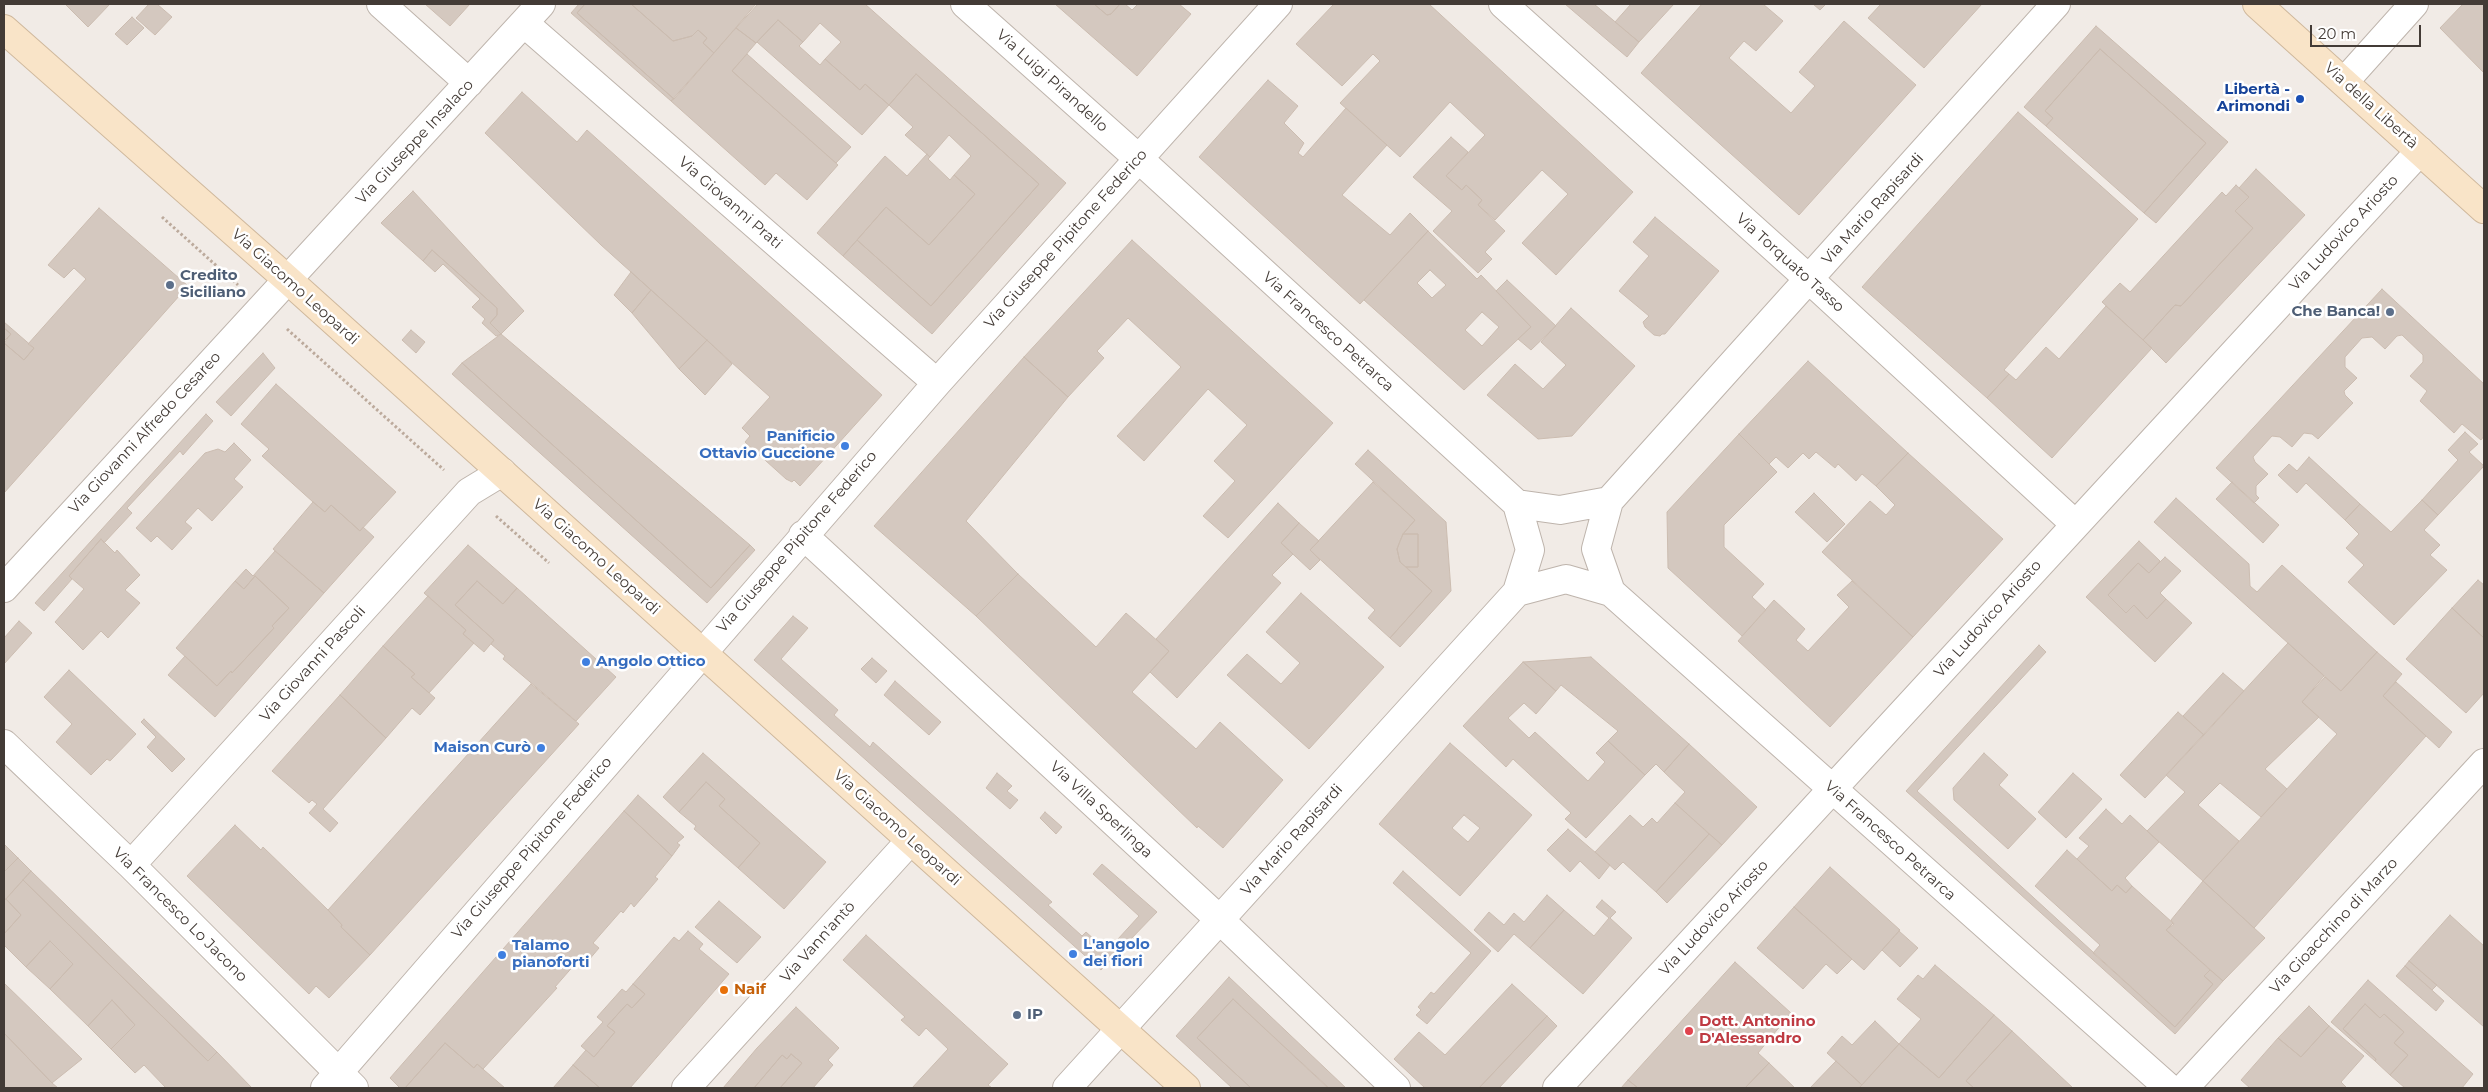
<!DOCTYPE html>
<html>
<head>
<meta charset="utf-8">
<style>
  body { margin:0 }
  #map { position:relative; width:2488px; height:1092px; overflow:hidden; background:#f1ebe6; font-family:Montserrat,sans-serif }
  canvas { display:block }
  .frame { position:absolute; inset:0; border:5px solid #433b36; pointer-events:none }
  .scale { position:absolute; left:2310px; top:25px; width:111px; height:22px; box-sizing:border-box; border:2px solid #433b36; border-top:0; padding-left:6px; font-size:15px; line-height:18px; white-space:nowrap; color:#433b36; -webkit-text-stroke:4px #fff; paint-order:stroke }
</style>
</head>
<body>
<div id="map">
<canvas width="2488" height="1092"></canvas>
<div class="frame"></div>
<div class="scale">20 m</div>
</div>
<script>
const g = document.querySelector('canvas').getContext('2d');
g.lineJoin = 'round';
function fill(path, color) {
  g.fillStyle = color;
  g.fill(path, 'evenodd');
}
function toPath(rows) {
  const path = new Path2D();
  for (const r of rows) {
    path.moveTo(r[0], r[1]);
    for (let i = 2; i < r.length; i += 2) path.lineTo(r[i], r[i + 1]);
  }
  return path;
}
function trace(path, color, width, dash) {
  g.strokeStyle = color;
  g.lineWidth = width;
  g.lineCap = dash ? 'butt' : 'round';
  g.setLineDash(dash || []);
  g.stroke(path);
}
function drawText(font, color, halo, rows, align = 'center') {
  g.font = font + ' Montserrat,sans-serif';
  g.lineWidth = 5;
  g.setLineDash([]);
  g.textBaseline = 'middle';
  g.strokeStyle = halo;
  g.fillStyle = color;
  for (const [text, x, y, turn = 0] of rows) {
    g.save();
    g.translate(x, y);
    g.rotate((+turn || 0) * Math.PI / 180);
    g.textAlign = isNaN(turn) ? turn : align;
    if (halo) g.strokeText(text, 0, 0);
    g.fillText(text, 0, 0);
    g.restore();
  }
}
const building = toPath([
  [65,4,110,4,88,27,65,4],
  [149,4,157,4,172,17,155,35,136,18,149,4],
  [425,4,470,4,450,26,425,4],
  [579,4,585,4,577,13,674,99,671,101,571,13,579,4],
  [585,4,631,4,673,41,692,36,698,30,707,38,703,43,714,53,674,99,577,13,585,4],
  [631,4,756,4,714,53,703,43,707,38,698,30,692,36,673,41,631,4],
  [758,4,865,4,1066,183,932,334,843,256,857,240,931,306,1039,184,916,74,889,105,865,84,860,90,825,59,841,42,820,23,803,42,778,20,756,43,736,28,758,4],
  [1055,4,1094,4,1107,15,1111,14,1120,4,1125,4,1132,10,1138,4,1179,4,1191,14,1137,76,1055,4],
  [1094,4,1120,4,1111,14,1107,15,1094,4],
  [1334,4,1429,4,1633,192,1556,275,1522,243,1568,194,1542,170,1495,220,1478,205,1482,200,1466,185,1462,190,1446,176,1485,135,1450,102,1400,157,1340,103,1380,61,1373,54,1342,86,1296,44,1334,4],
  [1565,4,1594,4,1639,42,1627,57,1565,4],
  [1631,4,1674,4,1639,42,1615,22,1631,4],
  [1702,4,1763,4,1783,21,1756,51,1744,41,1729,58,1791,113,1815,86,1799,72,1844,21,1916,85,1799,215,1641,73,1702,4],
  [1813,4,1826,4,1820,10,1813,4],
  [1881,4,1982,4,1924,68,1868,18,1881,4],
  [2463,4,2484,4,2484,73,2440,28,2463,4],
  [132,17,144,28,127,45,115,34,132,17],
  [778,20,803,42,799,46,820,65,825,59,860,90,865,84,889,105,862,135,757,42,778,20],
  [2096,26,2228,142,2156,223,2144,213,2206,143,2100,49,2045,111,2053,118,2046,126,2024,107,2096,26],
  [736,28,756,43,732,71,838,165,807,200,776,173,765,185,671,101,736,28],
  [2100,49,2206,143,2144,213,2046,126,2053,118,2045,111,2100,49],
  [747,54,851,147,836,163,732,71,747,54],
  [916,74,1039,184,931,306,857,240,886,207,929,245,975,194,954,175,971,156,949,135,930,157,905,135,913,127,889,105,916,74],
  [1268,80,1298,106,1284,123,1304,143,1298,153,1303,157,1346,108,1387,145,1342,195,1390,235,1410,213,1428,231,1360,304,1199,157,1268,80],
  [522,92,577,142,587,130,882,395,800,486,794,480,792,482,786,479,745,442,750,436,742,428,770,397,601,245,485,133,522,92],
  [2018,112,2138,219,2004,370,2009,374,1987,398,1862,287,2018,112],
  [1451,137,1468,152,1446,176,1462,190,1466,185,1482,200,1478,205,1505,231,1485,252,1492,259,1478,273,1433,231,1452,211,1413,177,1451,137],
  [927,154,930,157,928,159,950,180,954,175,975,194,929,245,886,207,843,256,817,233,885,156,907,176,927,154],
  [2256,169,2305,215,2166,363,2143,340,2175,305,2181,306,2253,228,2235,211,2249,197,2239,188,2256,169],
  [2236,185,2249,197,2235,211,2253,228,2181,306,2175,305,2143,340,2102,302,2120,283,2130,292,2222,192,2226,196,2236,185],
  [413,191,524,311,501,334,490,323,497,315,497,308,432,250,423,261,381,223,413,191],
  [99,208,188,286,4,493,4,343,24,360,34,348,28,344,86,279,74,268,64,278,48,265,99,208],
  [1655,217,1719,271,1665,334,1662,334,1660,336,1654,335,1645,327,1643,322,1649,316,1619,291,1649,256,1633,242,1655,217],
  [1428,231,1477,279,1481,275,1531,327,1464,390,1364,300,1428,231],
  [1430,270,1446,285,1432,298,1417,283,1430,270],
  [1482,312,1499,327,1482,346,1465,330,1482,312],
  [1132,240,1333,423,1228,538,1203,516,1235,481,1214,461,1247,425,1208,389,1144,461,1117,436,1181,367,1128,318,1097,351,1104,358,1068,397,1024,357,1132,240],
  [432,250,497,308,497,315,490,323,501,334,496,336,482,323,485,319,472,307,480,299,443,264,435,272,423,261,432,250],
  [631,272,651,290,632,313,614,295,631,272],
  [1507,280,1556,326,1531,350,1518,339,1531,327,1496,291,1507,280],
  [2382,289,2484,384,2484,436,2481,440,2462,424,2454,433,2420,401,2427,391,2410,376,2423,362,2423,355,2402,335,2397,336,2385,349,2372,337,2362,338,2345,357,2345,367,2357,378,2344,391,2345,395,2353,403,2318,439,2312,434,2304,433,2292,447,2280,437,2272,436,2253,457,2255,462,2268,474,2256,486,2256,495,2259,498,2254,503,2216,468,2382,289],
  [651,290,707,340,679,369,632,313,651,290],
  [2106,306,2152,348,2052,458,1987,398,2009,374,2016,380,2046,347,2059,359,2106,306],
  [1571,308,1635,366,1572,436,1538,439,1487,395,1515,364,1543,389,1566,365,1541,342,1571,308],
  [4,322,34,348,24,360,4,343,11,334,4,328,4,322],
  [4,328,11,334,4,341,4,328],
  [411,330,425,342,416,353,402,340,411,330],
  [501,334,750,545,711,588,462,363,501,334],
  [707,340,732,364,705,395,679,369,707,340],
  [263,353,275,368,231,416,216,402,263,353],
  [1024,357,1068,397,966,521,1018,574,976,616,874,526,1024,357],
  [1808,361,1908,453,1876,486,1862,474,1856,481,1838,464,1835,468,1816,452,1809,459,1803,453,1788,468,1776,457,1769,464,1739,434,1808,361],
  [462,363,711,588,750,545,755,550,707,603,452,374,462,363],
  [276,384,396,492,360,531,331,505,325,512,313,502,262,456,269,449,241,424,276,384],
  [206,414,213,421,183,455,180,451,127,508,132,513,104,543,101,539,69,576,72,579,44,611,35,603,206,414],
  [2465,432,2478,444,2469,452,2484,466,2438,515,2422,500,2458,460,2448,450,2465,432],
  [1739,434,1777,472,1724,525,1724,547,1764,584,1752,597,1766,610,1742,636,1668,568,1667,512,1739,434],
  [234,443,251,460,234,479,243,487,212,521,198,508,185,522,192,528,172,550,157,536,151,542,136,528,205,453,218,449,225,452,234,443],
  [1368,450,1446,522,1451,591,1400,647,1390,638,1432,591,1406,567,1418,567,1418,534,1403,534,1415,520,1355,464,1368,450],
  [1908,453,2003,539,1913,637,1822,552,1870,501,1886,515,1895,505,1876,486,1908,453],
  [2309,457,2360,504,2345,520,2306,483,2297,493,2278,475,2289,464,2297,471,2309,457],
  [1373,482,1415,520,1403,534,1400,541,1397,549,1400,562,1432,591,1390,638,1368,618,1375,610,1310,550,1373,482],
  [2232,482,2279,525,2263,543,2216,499,2232,482],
  [1814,493,1845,524,1827,542,1795,512,1814,493],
  [2176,498,2249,564,2250,586,2257,592,2282,565,2377,652,2341,691,2154,522,2176,498],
  [2422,500,2438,515,2424,530,2440,545,2430,555,2447,570,2394,625,2348,582,2364,565,2346,548,2359,534,2345,520,2360,504,2391,532,2422,500],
  [313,502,325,512,331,505,360,531,363,527,374,537,324,593,273,549,313,502],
  [1278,503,1299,523,1281,543,1293,554,1272,575,1281,583,1177,698,1150,672,1169,651,1156,639,1278,503],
  [1299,523,1319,541,1310,550,1320,560,1310,570,1281,543,1299,523],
  [1403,534,1418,534,1418,567,1406,567,1400,562,1397,549,1403,534],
  [101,539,115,553,117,550,140,575,125,590,140,603,108,638,101,631,83,650,55,622,84,589,69,576,101,539],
  [2139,541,2160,561,2149,573,2138,563,2108,595,2126,613,2134,605,2147,619,2166,599,2192,623,2155,662,2086,597,2139,541],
  [468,545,517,588,503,604,477,581,455,605,494,640,484,652,463,634,466,630,424,593,468,545],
  [275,551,324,593,215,717,168,675,185,656,217,686,231,671,232,673,274,628,272,626,289,608,255,576,244,589,235,581,246,569,253,576,275,551],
  [2165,557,2181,571,2160,593,2166,599,2147,619,2134,605,2126,613,2108,595,2138,563,2149,573,2165,557],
  [1018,574,1096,647,1126,613,1169,651,1132,692,1196,749,1220,722,1283,780,1223,848,1198,826,1197,828,976,616,1018,574],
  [255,576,289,608,272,626,274,628,232,673,231,671,217,686,176,648,235,581,244,589,255,576],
  [2478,580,2484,585,2484,638,2452,608,2478,580],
  [477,581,503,604,517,588,616,677,576,721,503,659,505,656,491,644,494,640,455,605,477,581],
  [1852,581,1913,637,1830,727,1738,641,1774,600,1805,629,1796,640,1808,651,1849,607,1837,595,1852,581],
  [1301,593,1384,667,1309,749,1227,675,1247,654,1281,684,1300,663,1266,632,1301,593],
  [428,596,466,630,463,634,474,643,429,693,411,677,415,674,383,646,428,596],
  [2452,608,2484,638,2484,693,2466,713,2406,659,2452,608],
  [793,616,808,628,781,659,838,710,834,715,870,747,873,742,1052,902,1048,905,1082,936,1086,932,1107,951,1139,916,1093,874,1102,864,1157,912,1101,970,754,660,793,616],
  [19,621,32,633,4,664,4,638,19,621],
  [2288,643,2324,676,2302,702,2319,717,2265,769,2287,789,2261,817,2220,783,2198,805,2239,841,2203,881,2147,831,2185,792,2166,775,2288,643],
  [2039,645,2046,652,1917,791,2175,1027,2213,984,2204,976,2210,970,2223,981,2175,1034,1906,791,2039,645],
  [383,646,415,674,411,677,435,698,420,715,412,708,386,738,340,695,383,646],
  [2377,652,2402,674,2383,696,2426,736,2254,928,2203,881,2337,734,2302,702,2325,677,2341,691,2377,652],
  [1591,657,1689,744,1664,772,1656,764,1645,775,1608,741,1618,731,1561,685,1556,691,1523,662,1591,657],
  [872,658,887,671,876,683,861,669,872,658],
  [1523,662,1556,691,1536,714,1524,703,1508,718,1529,738,1535,732,1588,781,1605,762,1596,753,1608,741,1645,775,1586,838,1565,819,1571,813,1513,759,1506,767,1463,726,1523,662],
  [69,670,136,734,110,761,107,759,91,775,56,742,72,724,44,697,69,670],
  [2223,673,2244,691,2204,735,2183,716,2223,673],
  [895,681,941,722,929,735,884,695,895,681],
  [2396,682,2452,732,2439,748,2383,696,2396,682],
  [531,684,579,724,370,955,341,927,342,925,328,910,531,684],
  [340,695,386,738,323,809,338,823,330,832,309,813,317,804,312,800,309,803,272,771,340,695],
  [2178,712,2204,735,2145,798,2120,775,2178,712],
  [144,719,185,759,172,772,147,747,156,737,141,722,144,719],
  [1450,743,1532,815,1460,896,1379,824,1450,743],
  [1464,815,1480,828,1468,842,1452,828,1464,815],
  [1689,744,1757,807,1722,845,1675,803,1685,792,1664,772,1689,744],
  [703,753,826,862,784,909,738,868,760,843,719,806,725,799,706,782,679,812,663,797,703,753],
  [1984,753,2008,775,1999,785,2036,819,2008,849,1954,800,1953,788,1984,753],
  [997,773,1012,786,1007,791,1018,800,1010,809,986,788,997,773],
  [2073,773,2102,799,2066,838,2038,812,2073,773],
  [706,782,725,799,719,806,760,843,738,868,694,829,696,826,679,812,706,782],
  [638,795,684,837,677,843,680,845,672,856,624,811,638,795],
  [1675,803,1709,834,1656,892,1623,862,1615,870,1595,852,1630,815,1643,827,1652,818,1657,823,1675,803],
  [2106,809,2122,824,2130,815,2159,842,2125,878,2132,886,2126,893,2117,885,2112,891,2077,859,2089,846,2079,838,2106,809],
  [624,811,672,856,655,877,658,879,634,907,631,903,623,913,621,911,593,943,599,948,588,961,582,956,555,987,557,988,483,1069,477,1064,474,1068,445,1043,405,1088,400,1088,390,1078,624,811],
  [1045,812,1062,827,1056,834,1040,818,1045,812],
  [235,825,261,850,263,847,328,910,342,925,341,927,370,955,329,998,316,986,309,994,187,876,235,825],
  [1568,829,1610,865,1599,879,1580,861,1570,872,1547,850,1568,829],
  [1709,834,1722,845,1667,903,1656,892,1709,834],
  [4,844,18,858,4,872,4,844],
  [2067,850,2112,891,2117,885,2126,893,2132,886,2173,923,2166,930,2210,970,2204,976,2213,984,2175,1027,2093,953,2100,945,2035,886,2067,850],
  [18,858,31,871,4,901,4,872,18,858],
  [1830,867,1900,930,1864,970,1794,907,1830,867],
  [31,871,217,1052,208,1061,23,880,31,871],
  [1403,871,1491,951,1427,1024,1416,1015,1421,1010,1418,1007,1431,992,1434,994,1471,953,1393,883,1403,871],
  [23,880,208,1061,217,1052,252,1088,166,1088,144,1065,135,1073,111,1049,135,1025,112,1000,88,1026,50,989,73,964,50,941,26,967,4,945,4,934,21,915,6,899,23,880],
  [2203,881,2265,938,2223,981,2166,930,2174,924,2171,920,2203,881],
  [1547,895,1564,910,1530,948,1514,934,1498,952,1474,930,1489,912,1504,925,1514,913,1524,922,1547,895],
  [6,899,21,915,4,934,4,901,6,899],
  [1602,900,1616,912,1610,918,1632,938,1583,994,1530,948,1564,910,1594,936,1609,918,1596,907,1602,900],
  [719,901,761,937,737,963,695,927,719,901],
  [1794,907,1852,959,1837,974,1826,964,1803,989,1757,948,1794,907],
  [2450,915,2484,946,2484,1027,2409,961,2450,915],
  [688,931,703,944,699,949,729,974,630,1088,600,1088,573,1065,586,1050,594,1057,615,1032,607,1026,627,1004,632,1008,645,994,633,984,674,937,679,941,688,931],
  [1899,931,1918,948,1900,967,1882,950,1899,931],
  [866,935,1008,1064,988,1085,992,1088,912,1088,948,1049,926,1028,919,1036,901,1020,905,1017,843,960,866,935],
  [50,941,73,964,50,989,26,967,50,941],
  [2409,961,2437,985,2432,990,2405,966,2409,961],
  [1735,962,1791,1013,1758,1053,1769,1063,1745,1088,1638,1088,1628,1080,1735,962],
  [1935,965,1994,1015,1939,1078,1899,1044,1921,1019,1897,999,1918,975,1923,979,1935,965],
  [2405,966,2444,1001,2436,1011,2396,976,2405,966],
  [1229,977,1346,1088,1328,1088,1233,999,1197,1038,1251,1088,1232,1088,1176,1036,1229,977],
  [2368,980,2473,1074,2462,1088,2405,1088,2390,1075,2408,1055,2394,1043,2404,1032,2384,1014,2380,1018,2365,1004,2343,1029,2376,1059,2375,1061,2331,1022,2368,980],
  [4,983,82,1059,52,1083,4,1033,4,983],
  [633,984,645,994,632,1008,627,1004,607,1026,615,1032,594,1057,581,1046,603,1022,597,1017,622,989,626,992,633,984],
  [1512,984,1547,1016,1479,1088,1425,1088,1394,1059,1419,1032,1445,1055,1512,984],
  [1233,999,1329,1088,1251,1088,1197,1038,1233,999],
  [112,1000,135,1025,111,1049,88,1026,112,1000],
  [2365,1004,2380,1018,2384,1014,2404,1032,2394,1043,2408,1055,2390,1075,2375,1061,2376,1059,2343,1029,2365,1004],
  [2309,1006,2329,1026,2301,1057,2278,1038,2309,1006],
  [796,1007,839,1048,828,1060,833,1065,813,1088,780,1088,802,1063,791,1054,787,1059,782,1055,754,1088,723,1088,757,1048,796,1007],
  [1994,1015,2012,1031,1966,1081,1974,1088,1859,1088,1899,1044,1939,1078,1994,1015],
  [1547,1016,1557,1026,1499,1088,1479,1088,1547,1016],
  [1875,1021,1899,1044,1862,1085,1827,1053,1842,1036,1852,1045,1875,1021],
  [2329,1026,2364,1056,2341,1082,2347,1088,2250,1088,2241,1080,2278,1038,2301,1057,2329,1026],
  [2012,1031,2073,1088,1974,1088,1966,1081,2012,1031],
  [4,1033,52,1083,58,1088,4,1088,4,1033],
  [445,1043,474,1068,477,1064,505,1088,405,1088,445,1043],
  [791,1054,802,1063,780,1088,754,1088,782,1055,787,1059,791,1054],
  [1836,1061,1862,1085,1859,1088,1810,1088,1836,1061],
  [1769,1063,1795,1088,1745,1088,1769,1063],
  [573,1065,600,1088,553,1088,573,1065],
  [1628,1080,1638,1088,1621,1088,1628,1080]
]);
fill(building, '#d4c8bf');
trace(building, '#cbbcb0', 1);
const street = toPath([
  [381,4,469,83],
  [965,4,1139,159,1517,504],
  [1503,4,1810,280,2075,524],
  [524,23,937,383],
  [2344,82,2414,4],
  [1517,504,1560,510,1609,501],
  [803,535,1220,920,1396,1088],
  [4,588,541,4],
  [1517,592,1566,579,1611,592,2169,1088],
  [1611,592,1596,549,1609,501,2056,4],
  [4,744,131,865,354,1088],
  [131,865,469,492,502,472],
  [325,1088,937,383,1278,4],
  [686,1088,910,841],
  [1067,1088,1517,592,1530,550,1517,504],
  [1557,1088,2420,151],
  [2184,1088,2484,763]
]);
const secondary = toPath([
  [2257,4,2484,209],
  [4,29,287,279,1186,1088]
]);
trace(street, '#beb4ac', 30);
trace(secondary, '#cfb89c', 30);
trace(toPath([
  [162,217,238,285],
  [287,329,444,470],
  [496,516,549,563]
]), '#bcaa9c', 3, [2.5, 2.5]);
trace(street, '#fff', 28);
trace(secondary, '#f9e4c8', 28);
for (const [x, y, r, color] of [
  [2300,99,5,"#1a4fb4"],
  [170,285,5,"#5c6f8a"],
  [2390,312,5,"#5c6f8a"],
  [845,446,5,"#3f7fe0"],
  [586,662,5,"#3f7fe0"],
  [541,748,5,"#3f7fe0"],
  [1073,954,5,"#3f7fe0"],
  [502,955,5,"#3f7fe0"],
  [724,990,5,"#e8710a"],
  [1017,1015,5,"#5c6f8a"],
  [1689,1031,5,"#e0444e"]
]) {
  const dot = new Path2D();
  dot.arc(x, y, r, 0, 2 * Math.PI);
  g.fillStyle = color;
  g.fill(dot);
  trace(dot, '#fff', 2);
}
drawText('15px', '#433b36', '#fff', [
  ["Via Luigi Pirandello",1052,81,42],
  ["Via della Libertà",2371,106,42],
  ["Via Giuseppe Insalaco",415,142,-47],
  ["Via Giovanni Prati",730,203,41],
  ["Via Mario Rapisardi",1873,209,-48],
  ["Via Ludovico Ariosto",2344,233,-47],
  ["Via Giuseppe Pipitone Federico",1066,239,-48],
  ["Via Torquato Tasso",1790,263,42],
  ["Via Giacomo Leopardi",295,287,42],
  ["Via Francesco Petrarca",1328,332,42],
  ["Via Giovanni Alfredo Cesareo",145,433,-47],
  ["Via Giuseppe Pipitone Federico",797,542,-49],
  ["Via Giacomo Leopardi",596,557,42],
  ["Via Ludovico Ariosto",1988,619,-48],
  ["Via Giovanni Pascoli",313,664,-48],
  ["Via Villa Sperlinga",1101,810,43],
  ["Via Giacomo Leopardi",897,828,42],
  ["Via Mario Rapisardi",1292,840,-48],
  ["Via Francesco Petrarca",1890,841,42],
  ["Via Giuseppe Pipitone Federico",532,848,-49],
  ["Via Francesco Lo Jacono",180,915,45],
  ["Via Ludovico Ariosto",1714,918,-47],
  ["Via Gioacchino di Marzo",2334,926,-47],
  ["Via Vann'antò",818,942,-48]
]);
drawText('bold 15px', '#164399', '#fff', [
  ["Libertà -",2290,90],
  ["Arimondi",2290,107]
], 'right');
drawText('bold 15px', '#4e5e75', '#fff', [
  ["Credito",180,276],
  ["Siciliano",180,293],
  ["Che Banca!",2380,312,"right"],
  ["IP",1027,1015]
], 'left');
drawText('bold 15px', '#366cbe', '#fff', [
  ["Panificio",835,437,"right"],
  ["Ottavio Guccione",835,454,"right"],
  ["Angolo Ottico",596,662],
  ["Maison Curò",531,748,"right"],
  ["L'angolo",1083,945],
  ["dei fiori",1083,962],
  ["Talamo",512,946],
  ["pianoforti",512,963]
], 'left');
drawText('bold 15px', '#c56008', '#fff', [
  ["Naif",734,990]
], 'left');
drawText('bold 15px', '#be3a42', '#fff', [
  ["Dott. Antonino",1699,1022],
  ["D'Alessandro",1699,1039]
], 'left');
</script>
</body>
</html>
